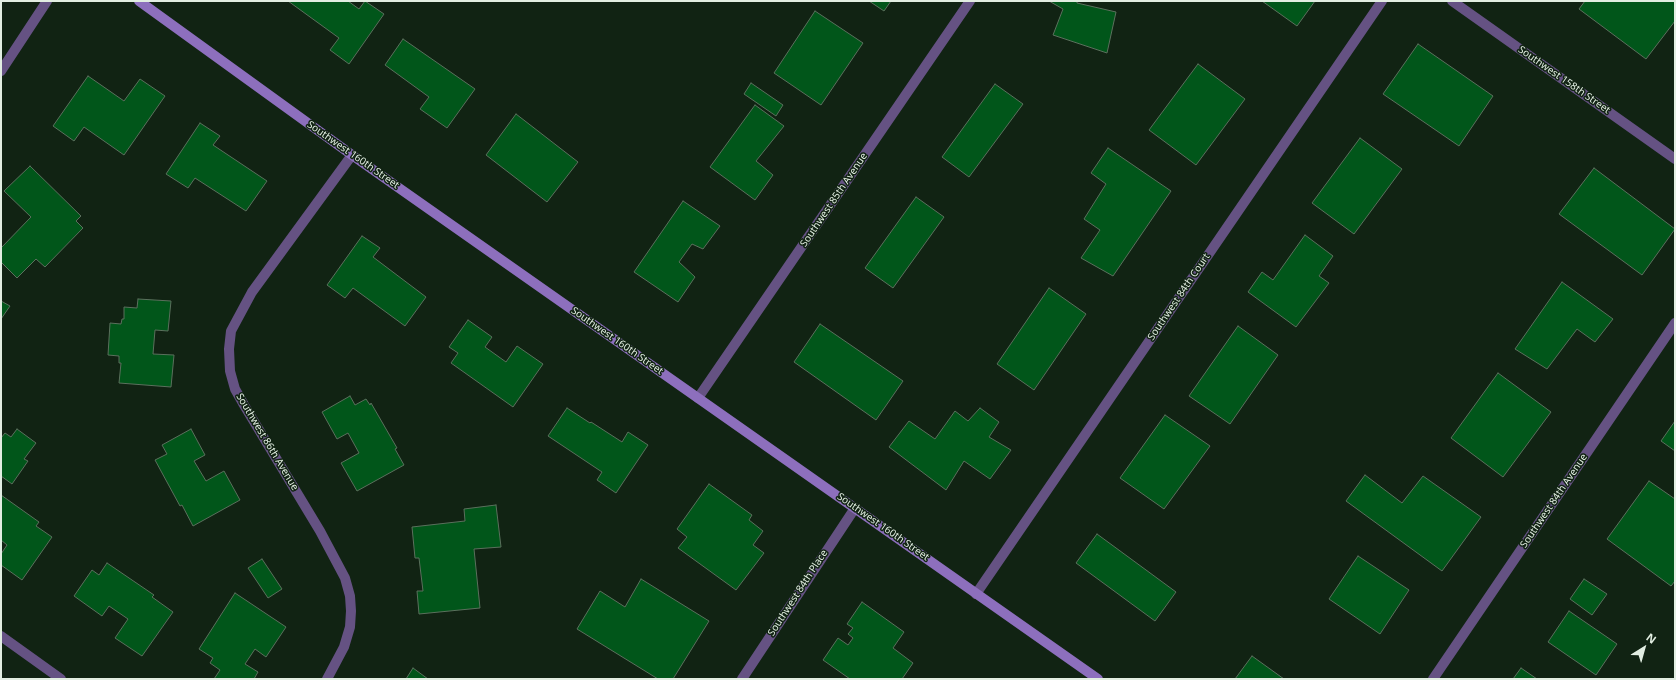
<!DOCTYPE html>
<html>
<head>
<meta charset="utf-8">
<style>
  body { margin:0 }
  #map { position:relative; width:1676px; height:680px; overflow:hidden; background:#112313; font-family:"Noto Sans",sans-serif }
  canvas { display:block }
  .frame { position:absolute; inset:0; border:2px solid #e2eee2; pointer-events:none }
  .north { position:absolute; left:1624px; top:628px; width:40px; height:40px; -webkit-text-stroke:3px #112313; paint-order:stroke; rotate:37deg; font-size:11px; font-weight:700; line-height:16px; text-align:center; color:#e2eee2 }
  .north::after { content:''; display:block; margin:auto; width:14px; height:18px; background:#e2eee2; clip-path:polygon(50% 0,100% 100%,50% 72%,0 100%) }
</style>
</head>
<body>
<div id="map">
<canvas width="1676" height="680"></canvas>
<div class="frame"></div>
<div class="north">N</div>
</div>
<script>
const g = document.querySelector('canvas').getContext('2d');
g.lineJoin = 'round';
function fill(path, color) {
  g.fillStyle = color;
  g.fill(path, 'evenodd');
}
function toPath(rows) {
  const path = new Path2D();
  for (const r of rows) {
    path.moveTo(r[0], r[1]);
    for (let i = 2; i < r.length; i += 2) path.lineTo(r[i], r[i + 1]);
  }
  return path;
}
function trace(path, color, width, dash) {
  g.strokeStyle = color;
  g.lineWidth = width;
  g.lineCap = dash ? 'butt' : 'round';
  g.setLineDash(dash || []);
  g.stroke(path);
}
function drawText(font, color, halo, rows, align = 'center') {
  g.font = font + ' "Noto Sans",sans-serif';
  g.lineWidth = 3;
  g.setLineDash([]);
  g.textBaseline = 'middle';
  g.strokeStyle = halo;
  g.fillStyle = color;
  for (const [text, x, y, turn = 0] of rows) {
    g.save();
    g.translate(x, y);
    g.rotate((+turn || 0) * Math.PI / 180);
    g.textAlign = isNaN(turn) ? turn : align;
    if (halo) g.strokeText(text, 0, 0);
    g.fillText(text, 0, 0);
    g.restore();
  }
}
const building = toPath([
  [288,1,348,1,359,9,365,1,384,14,349,64,330,50,339,38,288,1],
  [869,1,891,1,884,11,869,1],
  [1049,1,1077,1,1077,3,1116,12,1107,53,1053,35,1063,9,1049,1],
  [1262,1,1315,1,1297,26,1262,1],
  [1585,1,1675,1,1675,21,1646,59,1579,9,1585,1],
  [815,11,863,43,821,105,774,73,815,11],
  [403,39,475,89,447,128,420,109,429,97,385,65,403,39],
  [1418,44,1493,96,1459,146,1383,94,1418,44],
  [1198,64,1245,99,1196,165,1149,130,1198,64],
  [88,76,124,101,140,79,165,96,124,155,84,127,74,141,53,126,88,76],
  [751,83,783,105,776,116,744,94,751,83],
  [995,84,1023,104,969,177,942,157,995,84],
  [755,105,784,126,756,161,773,175,755,200,710,167,755,105],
  [516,114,578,162,547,202,486,155,516,114],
  [200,123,220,136,213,145,267,181,246,211,195,178,188,188,166,174,200,123],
  [1360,138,1402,169,1354,234,1312,203,1360,138],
  [1108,148,1171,191,1113,276,1081,258,1100,230,1084,219,1106,184,1091,173,1108,148],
  [30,166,81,216,76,221,83,228,45,267,36,259,17,278,1,262,1,248,31,217,4,191,30,166],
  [1594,168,1675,229,1642,275,1559,214,1594,168],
  [916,197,944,217,893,288,865,268,916,197],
  [683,201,720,226,703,249,692,244,679,262,695,277,678,302,634,272,683,201],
  [1305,235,1333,256,1319,276,1329,283,1296,327,1248,292,1262,272,1273,280,1305,235],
  [362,236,380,248,373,257,426,297,405,326,353,288,345,298,327,285,362,236],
  [1562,282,1613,319,1595,342,1577,329,1547,369,1515,349,1562,282],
  [1049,288,1086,314,1034,390,997,364,1049,288],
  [138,299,171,301,168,331,155,330,153,354,174,355,171,387,119,383,121,363,119,363,119,356,108,355,110,323,121,324,122,319,124,319,124,307,137,308,138,299],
  [1,301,10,306,1,319,1,301],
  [468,320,492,337,485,347,506,362,517,346,543,364,513,407,451,363,458,353,449,347,468,320],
  [820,324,903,381,876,420,794,362,820,324],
  [1238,326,1278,355,1230,424,1189,396,1238,326],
  [1498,373,1551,412,1503,477,1451,438,1498,373],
  [350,396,355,405,366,399,370,405,371,403,397,448,395,449,404,465,357,491,341,463,359,453,348,433,337,439,322,412,350,396],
  [567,408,590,423,591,422,622,442,628,432,648,445,616,493,597,480,602,472,548,436,567,408],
  [980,408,999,422,989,437,1011,450,990,479,964,461,946,490,889,447,909,421,935,439,955,411,968,421,980,408],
  [1165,415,1210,446,1164,509,1120,478,1165,415],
  [1675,421,1675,451,1661,441,1675,421],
  [17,429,36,443,24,459,28,461,12,484,1,476,1,438,5,433,11,437,17,429],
  [191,429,205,455,194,461,206,481,224,471,240,500,193,526,182,505,180,506,155,460,167,454,162,445,191,429],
  [1365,475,1402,503,1423,476,1481,517,1442,571,1346,501,1365,475],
  [1649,481,1675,499,1675,581,1671,586,1607,539,1649,481],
  [709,484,752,515,749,520,763,531,753,545,764,553,736,590,678,548,687,537,677,529,709,484],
  [1,495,39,522,36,526,52,537,22,580,1,565,1,554,7,545,1,540,1,495],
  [496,505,501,547,474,549,480,608,419,614,417,591,423,591,419,558,415,558,412,527,465,521,464,509,496,505],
  [1097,534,1176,592,1155,621,1076,563,1097,534],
  [1358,556,1409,590,1380,634,1329,599,1358,556],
  [262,559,282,589,268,598,248,568,262,559],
  [107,563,154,595,152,597,173,612,142,656,115,638,128,619,109,606,102,616,74,596,92,570,99,575,107,563],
  [641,579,709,621,673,679,658,679,577,629,600,591,625,607,641,579],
  [1584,579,1607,594,1592,615,1570,599,1584,579],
  [235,593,286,627,266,657,255,649,245,664,258,672,254,679,214,679,220,670,210,663,213,658,199,649,235,593],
  [862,602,904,632,893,648,913,663,902,679,850,679,823,660,838,638,848,645,853,638,848,634,853,628,847,624,862,602],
  [1569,611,1617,644,1596,675,1548,642,1569,611],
  [1252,656,1284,679,1235,679,1252,656],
  [413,668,428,679,406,679,413,668],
  [1521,668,1537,679,1513,679,1521,668]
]);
fill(building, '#01561a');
trace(building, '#5b705d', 1);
trace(toPath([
  [1452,1,1675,159],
  [1,71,47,1],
  [698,398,970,1],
  [976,594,1382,1],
  [1,636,61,679],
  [327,679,344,647,350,627,351,611,350,596,345,578,320,531,244,405,235,389,230,371,229,349,231,331,252,292,352,155],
  [742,679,855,508],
  [1433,679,1675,323]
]), '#655283', 10);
trace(toPath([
  [139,1,352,155,1098,679]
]), '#8d6fbd', 10);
drawText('10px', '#e2eee2', '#112313', [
  ["Southwest 158th Street",1564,80,35],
  ["Southwest 160th Street",353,155,35],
  ["Southwest 85th Avenue",834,200,-56],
  ["Southwest 84th Court",1179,297,-56],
  ["Southwest 160th Street",617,341,35],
  ["Southwest 86th Avenue",267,442,59],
  ["Southwest 84th Avenue",1554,501,-56],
  ["Southwest 160th Street",883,527,35],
  ["Southwest 84th Place",798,593,-57]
]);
</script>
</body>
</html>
